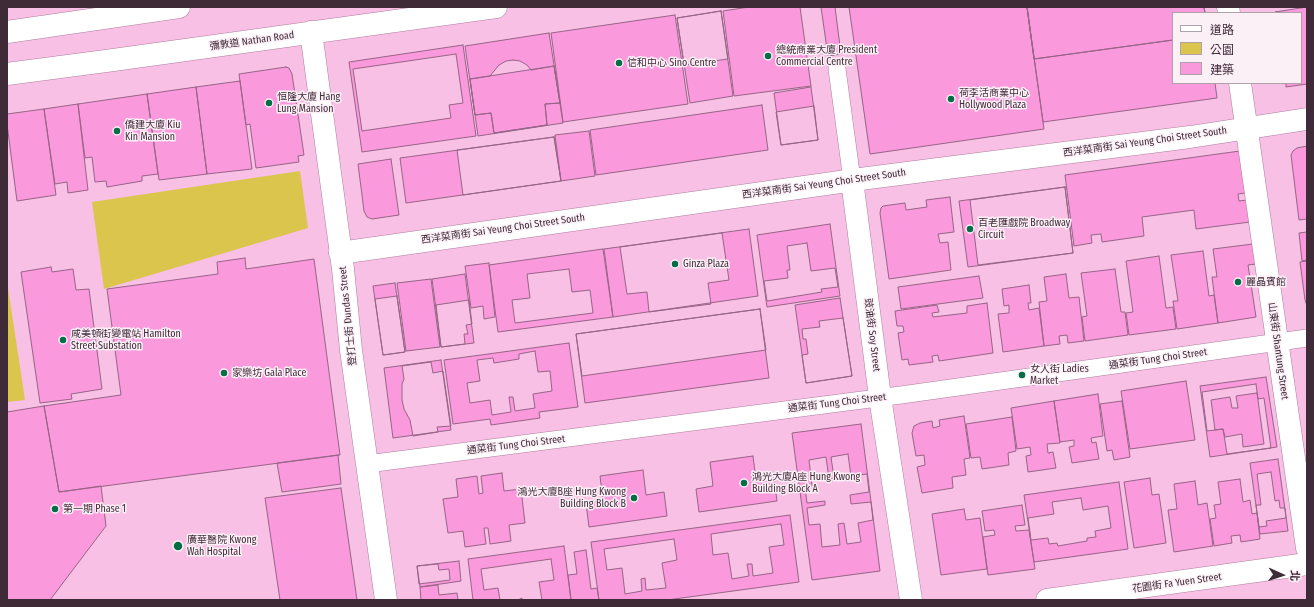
<!DOCTYPE html>
<html>
<head>
<meta charset="utf-8">
<style>
  body { margin:0 }
  #map { position:relative; width:1314px; height:607px; overflow:hidden; background:#f7c0e4; font-family:"Fira Sans Condensed","Noto Sans TC",sans-serif }
  canvas { display:block }
  .frame { position:absolute; inset:0; border:8px solid #3f2a38; pointer-events:none }
  .legend { position:absolute; left:1172px; top:12px; width:130px; height:72px; box-sizing:border-box; background:#fcf0f7; border:1px solid #b0a1ab; margin:0; padding:5px 7px; list-style:none; font-size:12px; color:#3f2a38 }
  .legend li { display:flex; align-items:center; gap:8px; height:20px }
  .legend b { width:20px; border:1px solid #b0a1ab }
  .north { position:absolute; left:1262px; top:555px; width:40px; height:40px; -webkit-text-stroke:3px #fcf0f7; paint-order:stroke; rotate:93deg; font-size:11px; font-weight:700; line-height:16px; text-align:center; color:#3f2a38 }
  .north::after { content:''; display:block; margin:auto; width:14px; height:18px; background:#3f2a38; clip-path:polygon(50% 0,100% 100%,50% 72%,0 100%) }
</style>
</head>
<body>
<div id="map">
<canvas width="1314" height="607"></canvas>
<div class="frame"></div>
<ul class="legend">
<li><b style="height:5px;background:#fff"></b>道路</li>
<li><b style="height:11px;background:#dbc54d"></b>公園</li>
<li><b style="height:11px;background:#fb99dd"></b>建築</li>
</ul>
<div class="north">北</div>
</div>
<script>
const g = document.querySelector('canvas').getContext('2d');
g.lineJoin = 'round';
function fill(path, color) {
  g.fillStyle = color;
  g.fill(path, 'evenodd');
}
function toPath(rows) {
  const path = new Path2D();
  for (const r of rows) {
    path.moveTo(r[0], r[1]);
    for (let i = 2; i < r.length; i += 2) path.lineTo(r[i], r[i + 1]);
  }
  return path;
}
function trace(path, color, width, dash) {
  g.strokeStyle = color;
  g.lineWidth = width;
  g.lineCap = dash ? 'butt' : 'round';
  g.setLineDash(dash || []);
  g.stroke(path);
}
function drawText(font, color, halo, rows, align = 'center') {
  g.font = font + ' "Fira Sans Condensed","Noto Sans TC",sans-serif';
  g.lineWidth = 3;
  g.setLineDash([]);
  g.textBaseline = 'middle';
  g.strokeStyle = halo;
  g.fillStyle = color;
  for (const [text, x, y, turn = 0] of rows) {
    g.save();
    g.translate(x, y);
    g.rotate((+turn || 0) * Math.PI / 180);
    g.textAlign = isNaN(turn) ? turn : align;
    if (halo) g.strokeText(text, 0, 0);
    g.fillText(text, 0, 0);
    g.restore();
  }
}
fill(toPath([
  [300,171,308,228,104,289,92,202],
  [7,281,25,400,7,402]
]), '#dbc54d');
const building = toPath([
  [749,7,800,7,811,86,734,96,723,11,749,7],
  [821,7,835,7,841,54,828,56,821,7],
  [849,7,1027,7,1044,129,870,154,849,7],
  [1027,7,1204,7,1205,13,1173,13,1173,40,1034,59,1027,7],
  [1027,7,1204,7,1205,13,1173,13,1173,40,1034,59,1027,7],
  [1027,7,1204,7,1205,13,1173,13,1173,83,1215,83,1217,98,1043,122,1027,7],
  [1307,7,1307,84,1286,87,1286,83,1301,83,1301,13,1275,12,1307,7],
  [721,11,728,59,684,65,677,18,721,11],
  [721,11,733,96,690,103,677,18,721,11],
  [675,15,688,104,563,122,551,33,675,15],
  [549,33,563,123,478,136,465,46,549,33],
  [463,45,476,136,362,152,349,62,463,45],
  [456,54,463,103,449,105,451,118,362,131,353,69,456,54],
  [513,60,520,61,527,65,531,70,554,66,560,103,545,104,547,125,494,133,491,113,475,115,470,79,490,76,499,65,506,61,513,60],
  [554,66,560,103,545,104,547,125,494,133,491,113,475,115,470,79,554,66],
  [286,67,289,68,292,74,304,155,298,156,299,162,256,168,250,124,246,125,239,74,286,67],
  [240,81,252,169,207,174,196,87,240,81],
  [196,87,207,174,159,180,147,94,196,87],
  [811,87,818,140,781,145,774,93,811,87],
  [147,94,158,174,142,176,142,181,107,187,106,181,95,182,92,157,85,158,78,104,147,94],
  [78,104,88,190,68,193,67,182,55,184,44,109,78,104],
  [762,105,768,150,596,175,590,130,762,105],
  [814,106,818,140,781,145,776,112,814,106],
  [44,109,56,195,17,201,7,124,7,114,44,109],
  [589,131,595,176,561,181,555,135,589,131],
  [554,137,561,181,463,195,457,150,554,137],
  [554,137,561,181,406,203,400,158,554,137],
  [1307,146,1307,219,1299,220,1291,155,1293,151,1297,148,1307,146],
  [1240,151,1245,193,1238,194,1239,201,1247,200,1250,222,1196,229,1194,210,1142,217,1144,236,1102,242,1101,234,1091,235,1092,243,1074,246,1065,175,1240,151],
  [391,159,399,215,372,219,367,217,364,211,358,164,391,159],
  [1065,187,1073,253,978,265,970,200,1065,187],
  [1065,187,1073,253,968,267,959,201,1065,187],
  [950,197,954,232,938,234,940,243,948,242,951,270,889,279,880,213,881,208,883,206,905,203,906,210,927,207,926,200,950,197],
  [830,224,840,296,767,307,757,235,830,224],
  [749,229,758,296,613,317,604,249,749,229],
  [1307,232,1307,260,1302,261,1299,233,1307,232],
  [722,233,729,280,708,283,711,304,649,312,647,292,627,294,620,247,722,233],
  [807,243,811,271,835,268,838,287,821,289,822,292,767,301,764,281,788,278,787,270,790,270,787,246,807,243],
  [1253,244,1256,264,1248,265,1256,317,1218,323,1212,277,1217,277,1213,249,1253,244],
  [603,249,613,317,498,332,489,265,603,249],
  [1203,251,1209,296,1214,295,1218,323,1177,329,1173,301,1178,301,1171,255,1203,251],
  [1159,256,1166,308,1173,307,1176,329,1129,335,1126,313,1133,312,1126,261,1159,256],
  [245,258,246,269,314,259,340,455,59,492,44,406,121,395,107,289,218,274,217,262,245,258],
  [1307,261,1307,306,1305,300,1300,262,1307,261],
  [489,263,495,317,484,319,483,306,471,308,465,266,489,263],
  [51,267,52,272,73,269,76,290,89,289,102,389,71,394,72,399,40,403,21,272,51,267],
  [569,269,572,292,590,290,593,313,515,323,512,300,530,298,527,274,569,269],
  [1115,269,1121,312,1125,312,1128,335,1085,341,1082,317,1087,316,1081,273,1115,269],
  [465,274,474,343,441,347,432,279,465,274],
  [1066,274,1069,298,1079,297,1084,341,1068,343,1067,335,1059,336,1060,344,1044,346,1039,302,1047,301,1044,277,1066,274],
  [979,276,983,298,901,309,898,287,979,276],
  [431,279,440,347,406,351,397,283,431,279],
  [395,283,405,352,383,355,373,286,395,283],
  [1029,285,1031,303,1028,303,1029,310,1039,308,1044,346,1003,352,998,314,1009,313,1009,305,1004,306,1002,289,1029,285],
  [397,296,405,352,383,355,375,299,397,296],
  [840,298,852,376,806,383,795,305,840,298],
  [469,300,472,324,466,325,468,334,464,334,465,344,441,347,436,305,469,300],
  [987,303,993,353,939,361,938,355,932,356,933,362,909,365,908,359,902,360,898,333,904,332,903,326,897,326,895,311,937,305,939,312,932,313,933,317,967,313,967,306,987,303],
  [760,309,766,350,582,376,576,334,760,309],
  [760,309,769,378,585,403,576,334,760,309],
  [843,318,852,376,806,383,802,355,808,354,806,339,803,339,802,329,820,327,819,321,843,318],
  [569,343,578,407,539,412,540,418,491,425,490,419,453,424,444,360,569,343],
  [535,351,538,372,550,371,552,391,533,394,535,408,515,411,513,397,509,397,511,412,492,415,490,400,470,403,467,383,480,381,477,360,493,358,494,363,519,359,519,354,535,351],
  [441,360,451,430,393,438,384,368,441,360],
  [431,362,433,373,443,371,451,426,437,427,438,432,413,436,410,420,404,409,402,400,402,384,404,379,402,366,431,362],
  [1266,377,1277,447,1210,457,1200,386,1266,377],
  [1186,381,1195,440,1130,449,1121,391,1186,381],
  [1256,384,1258,399,1264,398,1271,448,1227,454,1223,429,1207,431,1202,392,1256,384],
  [1257,393,1264,444,1243,447,1242,434,1225,437,1223,429,1215,430,1211,400,1230,397,1232,408,1238,408,1236,396,1257,393],
  [1098,394,1103,436,1091,438,1092,443,1096,442,1099,459,1072,463,1069,447,1074,446,1074,440,1060,442,1054,401,1098,394],
  [1054,401,1060,443,1047,444,1048,453,1053,452,1056,468,1028,472,1026,456,1031,455,1030,447,1017,449,1011,408,1054,401],
  [1122,401,1130,457,1114,460,1112,450,1107,451,1100,404,1122,401],
  [44,406,59,492,101,486,106,526,50,600,7,600,7,412,44,406],
  [964,416,970,458,964,459,966,475,952,477,953,488,922,493,917,467,925,465,924,455,916,456,912,433,914,426,920,423,932,421,933,428,940,426,939,420,964,416],
  [1012,417,1016,451,1008,453,1009,465,982,469,980,457,971,458,966,424,1012,417],
  [861,424,880,571,812,580,792,433,861,424],
  [848,454,851,476,867,474,869,492,850,495,851,504,871,502,873,520,858,523,861,542,847,544,844,523,838,524,840,545,822,547,820,524,809,525,807,508,825,505,825,501,807,503,805,487,812,486,809,460,826,457,829,479,834,478,831,457,848,454],
  [338,455,341,484,282,492,277,463,338,455],
  [753,456,756,480,774,478,777,501,699,512,696,489,713,486,710,462,753,456],
  [1278,459,1288,531,1260,534,1250,463,1278,459],
  [643,470,646,495,664,492,667,516,589,527,586,503,603,501,600,476,643,470],
  [1271,472,1275,501,1279,500,1280,508,1285,508,1286,518,1266,521,1267,526,1259,527,1256,505,1261,505,1257,474,1271,472],
  [502,473,504,491,521,489,525,523,509,525,511,541,490,544,488,528,484,528,486,544,465,547,463,531,448,533,443,499,458,497,456,479,477,476,479,494,483,493,481,476,502,473],
  [1150,478,1152,495,1159,494,1166,543,1134,548,1124,482,1150,478],
  [1240,479,1243,502,1250,500,1252,514,1257,513,1260,539,1241,542,1240,535,1231,536,1232,543,1214,546,1210,519,1216,518,1214,505,1221,504,1218,482,1240,479],
  [1195,481,1198,505,1207,503,1213,546,1174,552,1168,510,1177,509,1174,484,1195,481],
  [1119,482,1128,549,1034,562,1024,495,1119,482],
  [341,488,357,600,280,600,265,498,341,488],
  [1081,498,1083,510,1108,506,1111,528,1095,531,1096,537,1087,538,1087,541,1058,546,1057,543,1049,544,1048,538,1031,540,1028,518,1054,514,1052,502,1081,498],
  [1022,505,1025,525,1015,526,1016,531,1029,530,1035,569,988,575,983,537,995,535,994,530,985,531,982,511,1022,505],
  [964,509,966,520,980,518,987,569,941,575,932,514,964,509],
  [790,515,799,582,667,600,599,600,591,542,790,515],
  [781,524,784,545,769,547,773,573,753,576,752,564,747,564,749,576,732,579,728,553,713,555,711,534,781,524],
  [674,539,677,560,662,563,666,588,646,590,645,578,641,579,642,591,625,594,622,568,607,570,604,549,674,539],
  [564,546,571,600,473,600,468,559,564,546],
  [586,550,591,589,597,588,599,600,571,600,568,575,577,574,574,552,586,550],
  [551,559,554,580,539,582,542,600,522,600,522,598,518,600,500,600,498,588,484,590,481,569,551,559],
  [459,561,461,581,420,587,417,566,459,561],
  [438,564,439,570,449,569,450,580,419,584,417,566,438,564],
  [438,585,439,595,457,593,458,600,421,600,420,587,438,585]
]);
fill(building, '#fb99dd');
trace(building, '#966486', 1);
const pedestrian = toPath([
  [837,69,852,180],
  [367,464,901,395,1307,338]
]);
const minor = toPath([
  [852,180,880,397,911,600],
  [340,253,868,178,1190,137,1307,119],
  [1047,600,1307,564]
]);
const tertiary = toPath([
  [1228,7,1229,13],
  [311,32,343,269,351,350,386,600],
  [1240,83,1307,548]
]);
const primary = toPath([
  [7,32,179,7],
  [7,74,106,61,496,7]
]);
trace(pedestrian, '#af7c9e', 18);
trace(minor, '#af7c9e', 23);
trace(tertiary, '#af7c9e', 23);
trace(primary, '#af7c9e', 23);
trace(pedestrian, '#fff', 17);
trace(minor, '#fff', 22);
trace(tertiary, '#fff', 22);
trace(primary, '#fff', 22);
for (const [x, y, r, color] of [
  [768,56,4,"#036e46"],
  [619,63,4,"#036e46"],
  [951,99,4,"#036e46"],
  [269,103,4,"#036e46"],
  [117,131,4,"#036e46"],
  [970,229,4,"#036e46"],
  [675,264,4,"#036e46"],
  [1238,282,4,"#036e46"],
  [63,340,4,"#036e46"],
  [224,373,4,"#036e46"],
  [1022,375,4,"#036e46"],
  [744,483,4,"#036e46"],
  [634,498,4,"#036e46"],
  [55,509,4,"#036e46"],
  [178,546,5,"#036e46"]
]) {
  const dot = new Path2D();
  dot.arc(x, y, r, 0, 2 * Math.PI);
  g.fillStyle = color;
  g.fill(dot);
  trace(dot, '#fcf0f7', 1.5);
}
drawText('10px', '#3f2a38', '#fcf0f7', [
  ["彌敦道 Nathan Road",252,41,-8],
  ["西洋菜南街 Sai Yeung Choi Street South",1145,142,-8],
  ["西洋菜南街 Sai Yeung Choi Street South",824,184,-8],
  ["西洋菜南街 Sai Yeung Choi Street South",503,229,-8],
  ["登打士街 Dundas Street",348,316,-96],
  ["豉油街 Soy Street",872,335,83],
  ["山東街 Shantung Street",1278,351,82],
  ["通菜街 Tung Choi Street",1158,359,-8],
  ["通菜街 Tung Choi Street",837,403,-7],
  ["通菜街 Tung Choi Street",516,445,-7],
  ["花園街 Fa Yuen Street",1177,583,-8]
]);
drawText('10px', '#3f2a38', '#fcf0f7', [
  ["總統商業大廈 President",776,50],
  ["Commercial Centre",776,62],
  ["信和中心 Sino Centre",627,63],
  ["荷李活商業中心",959,93],
  ["Hollywood Plaza",959,105],
  ["恒隆大廈 Hang",277,97],
  ["Lung Mansion",277,109],
  ["僑建大廈 Kiu",125,125],
  ["Kin Mansion",125,137],
  ["百老匯戲院 Broadway",978,223],
  ["Circuit",978,235],
  ["Ginza Plaza",683,264],
  ["麗晶賓館",1246,282],
  ["咸美頓街變電站 Hamilton",71,334],
  ["Street Substation",71,346],
  ["女人街 Ladies",1030,369],
  ["Market",1030,381],
  ["家樂坊 Gala Place",232,373],
  ["鴻光大廈A座 Hung Kwong",752,477],
  ["Building Block A",752,489],
  ["鴻光大廈B座 Hung Kwong",626,492,"right"],
  ["Building Block B",626,504,"right"],
  ["第一期 Phase 1",63,509],
  ["廣華醫院 Kwong",187,540],
  ["Wah Hospital",187,552]
], 'left');
</script>
</body>
</html>
